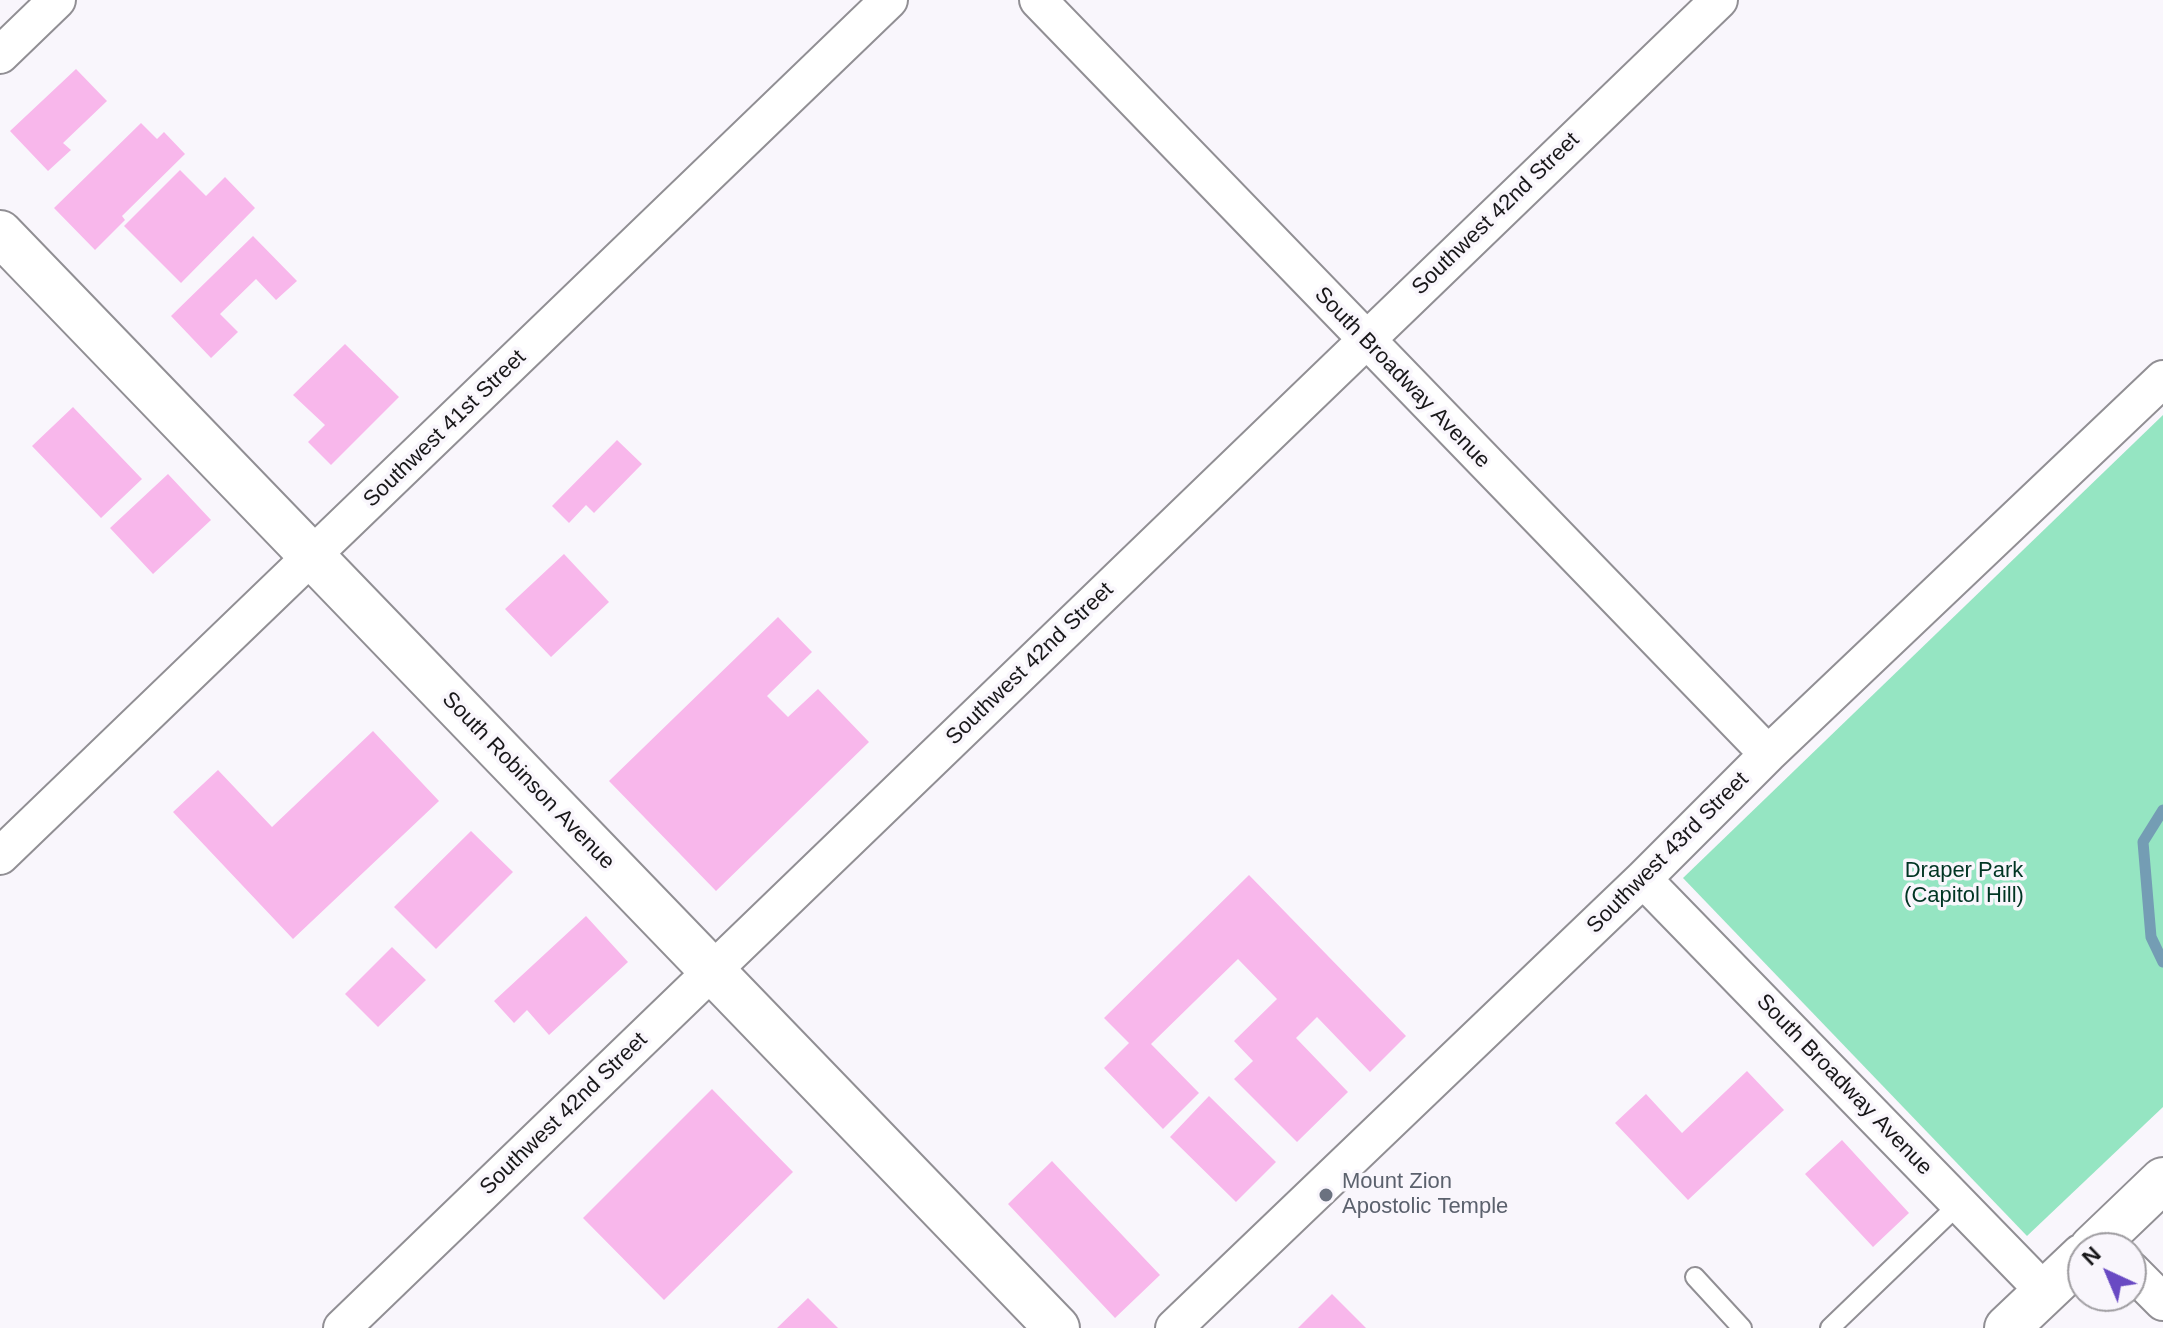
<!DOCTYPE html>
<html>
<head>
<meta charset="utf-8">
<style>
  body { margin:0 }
  #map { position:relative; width:2163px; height:1328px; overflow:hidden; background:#f9f6fc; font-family:Helvetica,sans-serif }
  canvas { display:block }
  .north { position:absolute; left:2067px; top:1232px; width:80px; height:80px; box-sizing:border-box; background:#f9f6fc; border:2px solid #9f9da1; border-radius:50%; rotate:316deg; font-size:22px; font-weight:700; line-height:32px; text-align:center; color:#181719 }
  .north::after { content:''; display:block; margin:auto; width:28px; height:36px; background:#694ac3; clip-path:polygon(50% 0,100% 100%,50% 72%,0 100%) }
</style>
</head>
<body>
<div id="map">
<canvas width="2163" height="1328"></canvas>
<div class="north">N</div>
</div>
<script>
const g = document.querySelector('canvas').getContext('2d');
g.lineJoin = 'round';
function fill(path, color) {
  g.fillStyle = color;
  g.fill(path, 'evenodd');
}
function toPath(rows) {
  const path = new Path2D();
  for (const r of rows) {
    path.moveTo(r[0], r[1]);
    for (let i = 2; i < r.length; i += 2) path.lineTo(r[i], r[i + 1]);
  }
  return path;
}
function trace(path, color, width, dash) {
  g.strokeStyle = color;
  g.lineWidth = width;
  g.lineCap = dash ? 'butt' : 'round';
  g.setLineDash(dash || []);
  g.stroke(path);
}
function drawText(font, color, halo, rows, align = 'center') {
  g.font = font + ' Helvetica,sans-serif';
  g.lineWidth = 7;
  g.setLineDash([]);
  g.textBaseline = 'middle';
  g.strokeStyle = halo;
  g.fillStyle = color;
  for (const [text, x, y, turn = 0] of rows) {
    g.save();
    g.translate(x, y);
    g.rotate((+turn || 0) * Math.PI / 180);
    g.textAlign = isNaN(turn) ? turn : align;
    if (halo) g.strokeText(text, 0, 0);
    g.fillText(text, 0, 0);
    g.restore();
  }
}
fill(toPath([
  [2163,415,2163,1107,2027,1236,1683,878]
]), '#95e5c2');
trace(toPath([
  [2163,810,2143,842,2151,937,2163,962]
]), '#749db4', 11);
fill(toPath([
  [76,69,107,101,63,143,71,150,48,171,10,131],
  [141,123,157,139,164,132,185,154,122,216,125,220,95,250,54,208],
  [180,170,206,196,225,177,255,208,181,283,124,226],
  [253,236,297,281,276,300,256,279,220,314,238,332,211,358,171,316],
  [345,344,399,397,331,465,308,442,325,425,293,395],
  [73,407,142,479,101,518,32,446],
  [617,440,642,464,594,513,586,505,569,523,552,506],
  [168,474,211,520,153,574,110,528],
  [564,554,609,602,551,657,505,609],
  [778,617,812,652,767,696,788,717,818,689,869,742,716,891,609,781],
  [373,731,439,801,293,939,173,812,218,770,272,827],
  [471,831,513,872,436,949,394,907],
  [1249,875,1406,1036,1370,1072,1317,1017,1296,1038,1348,1092,1297,1142,1234,1079,1253,1061,1234,1041,1277,999,1238,959,1151,1044,1199,1093,1163,1129,1104,1068,1129,1043,1104,1018],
  [586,916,628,962,549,1035,527,1010,514,1023,494,1001],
  [392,947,426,980,378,1027,345,994],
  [1747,1071,1784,1110,1688,1200,1615,1123,1646,1094,1682,1133],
  [712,1089,793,1172,664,1300,583,1218],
  [1209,1096,1276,1162,1236,1202,1170,1137],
  [1842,1140,1909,1213,1873,1247,1805,1174],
  [1052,1161,1160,1275,1115,1318,1008,1204],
  [1332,1294,1366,1328,1298,1328],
  [808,1298,838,1328,777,1328]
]), '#f8b7eb');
const lane = toPath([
  [1695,1277,1742,1328],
  [1830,1328,1959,1204]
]);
const street = toPath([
  [1038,0,1768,754],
  [0,55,57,0],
  [0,856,889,0],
  [1643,879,2045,1292],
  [2131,1270,2163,1302],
  [342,1328,1719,0],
  [1174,1328,1643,879,1768,754,2163,379]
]);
const secondary = toPath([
  [0,233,1057,1328],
  [2092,1248,2163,1180],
  [2007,1328,2083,1256]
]);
trace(lane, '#918f94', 22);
trace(street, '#918f94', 40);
trace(secondary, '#918f94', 48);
trace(lane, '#fff', 18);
trace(street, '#fff', 36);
trace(secondary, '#fff', 44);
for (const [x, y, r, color] of [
  [1326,1195,8,"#6b7280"]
]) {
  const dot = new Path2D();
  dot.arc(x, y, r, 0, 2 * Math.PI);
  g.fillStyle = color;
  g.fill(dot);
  trace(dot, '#f9f6fc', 3);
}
drawText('22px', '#181719', '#f9f6fc', [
  ["Southwest 42nd Street",1496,214,-44],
  ["South Broadway Avenue",1402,378,46],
  ["Southwest 41st Street",445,429,-44],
  ["Southwest 42nd Street",1030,664,-44],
  ["South Robinson Avenue",528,781,46],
  ["Southwest 43rd Street",1668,853,-45],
  ["South Broadway Avenue",1844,1085,46],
  ["Southwest 42nd Street",564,1114,-44]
]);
drawText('22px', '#003523', '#f9f6fc', [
  ["Draper Park",1964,871],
  ["(Capitol Hill)",1964,896]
]);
drawText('22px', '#5b616d', '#f9f6fc', [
  ["Mount Zion",1342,1182],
  ["Apostolic Temple",1342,1207]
], 'left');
</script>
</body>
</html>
